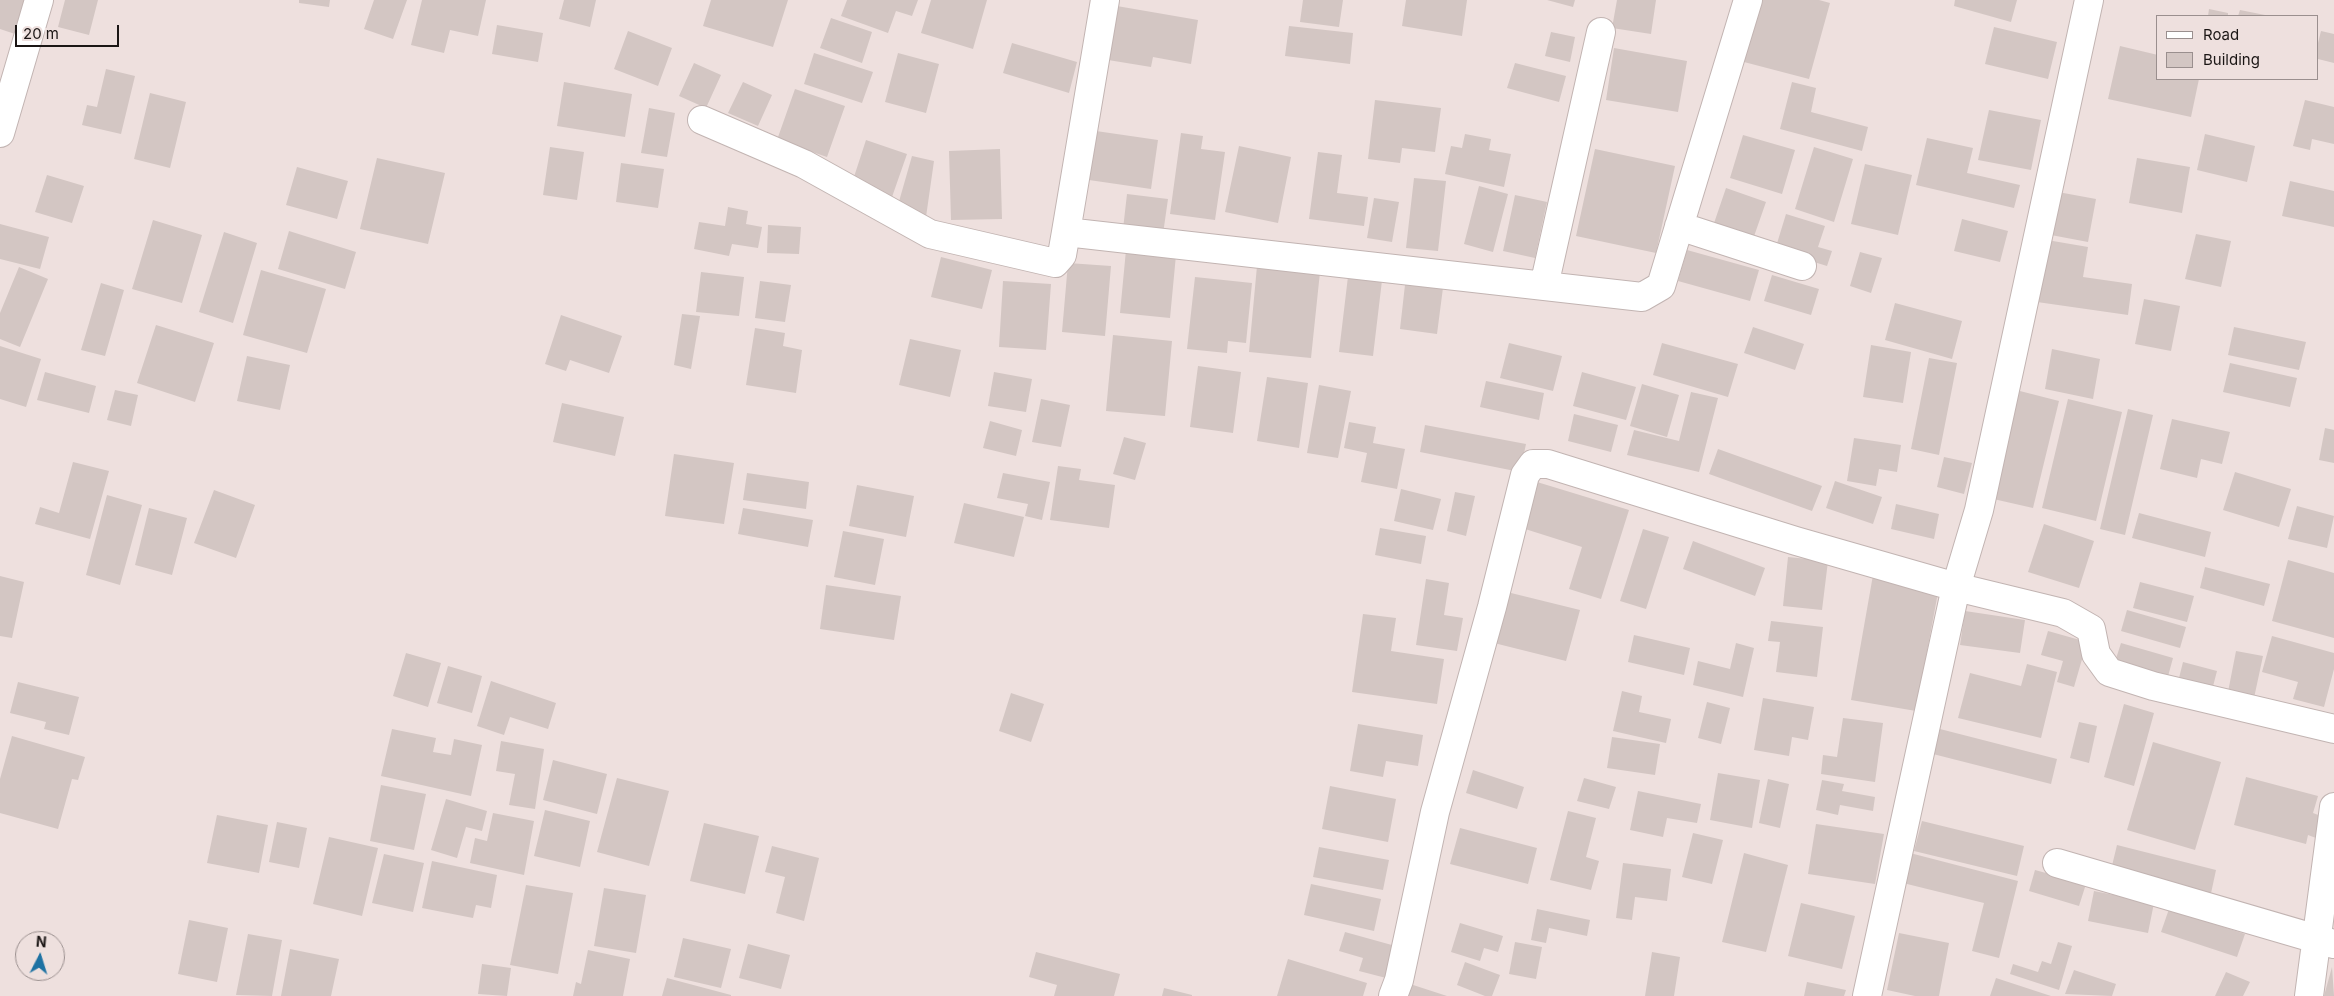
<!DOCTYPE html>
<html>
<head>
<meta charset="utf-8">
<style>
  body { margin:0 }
  #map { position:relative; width:2334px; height:996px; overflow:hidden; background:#eee0de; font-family:Inter,sans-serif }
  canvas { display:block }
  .legend { position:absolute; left:2156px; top:15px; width:162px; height:65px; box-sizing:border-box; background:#eee0de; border:1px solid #9a8f8e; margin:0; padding:6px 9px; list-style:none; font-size:15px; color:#1b1615 }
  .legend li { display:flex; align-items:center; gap:10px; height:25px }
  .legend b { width:25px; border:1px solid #9a8f8e }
  .north { position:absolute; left:15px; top:931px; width:50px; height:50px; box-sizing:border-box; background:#eee0de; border:1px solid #9a8f8e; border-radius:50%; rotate:5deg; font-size:14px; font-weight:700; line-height:20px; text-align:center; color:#1b1615 }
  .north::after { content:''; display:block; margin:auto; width:18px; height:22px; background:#1e72a3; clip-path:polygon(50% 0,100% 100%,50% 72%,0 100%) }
  .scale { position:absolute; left:15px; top:25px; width:104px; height:22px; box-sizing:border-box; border:2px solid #1b1615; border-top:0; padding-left:6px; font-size:15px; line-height:18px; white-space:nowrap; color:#1b1615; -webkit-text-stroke:4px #eee0de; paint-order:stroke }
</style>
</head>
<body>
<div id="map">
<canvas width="2334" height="996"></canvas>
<ul class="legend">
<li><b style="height:6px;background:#fff"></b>Road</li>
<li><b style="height:14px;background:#d3c6c3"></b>Building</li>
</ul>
<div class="north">N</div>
<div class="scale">20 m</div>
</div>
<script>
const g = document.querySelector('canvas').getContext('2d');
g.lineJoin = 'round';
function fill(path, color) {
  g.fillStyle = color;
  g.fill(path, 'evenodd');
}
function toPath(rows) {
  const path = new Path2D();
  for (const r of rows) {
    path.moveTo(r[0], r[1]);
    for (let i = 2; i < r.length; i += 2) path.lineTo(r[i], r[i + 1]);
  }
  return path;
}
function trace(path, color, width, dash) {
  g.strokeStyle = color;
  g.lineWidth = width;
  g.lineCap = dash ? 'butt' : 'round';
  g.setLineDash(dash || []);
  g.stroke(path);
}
fill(toPath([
  [0,0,26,0,15,34,0,29],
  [65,0,98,0,89,35,58,27],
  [299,0,330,0,329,7,299,3],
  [374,0,407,0,393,39,364,29],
  [422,0,486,0,478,36,450,30,444,53,411,45],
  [564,0,596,0,590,27,559,19],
  [711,0,788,0,773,47,703,26],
  [847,0,918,0,912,16,896,11,888,33,841,16],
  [931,0,987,0,973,49,921,33],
  [1303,0,1343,0,1339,27,1300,22],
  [1406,0,1467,0,1462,36,1402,26],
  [1547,0,1575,0,1573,7],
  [1617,0,1656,0,1651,34,1612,28],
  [1760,0,1819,0,1830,3,1809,79,1744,62],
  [1955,0,2017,0,2011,22,1954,6],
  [1111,5,1198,20,1191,64,1153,57,1151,67,1102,59],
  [2209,9,2228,13,2228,16,2208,16],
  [2240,10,2265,15,2265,16,2238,16],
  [831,18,872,32,862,63,820,48],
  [497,25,543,33,538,62,492,54],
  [1289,26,1353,33,1350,64,1285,56],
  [1994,27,2057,42,2048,79,1985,64],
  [628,31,672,48,658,86,614,69],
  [2321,31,2334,34,2334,63,2318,59,2318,43],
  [1551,32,1575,37,1570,62,1545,56],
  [1012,43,1077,62,1069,93,1003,73],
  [2120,46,2158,55,2158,79,2199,79,2191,117,2108,99],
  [1614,48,1687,61,1678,112,1606,100],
  [814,53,873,72,862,103,804,84],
  [898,53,939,64,926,113,885,102],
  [694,63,721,75,706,108,679,96],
  [1515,63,1566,76,1559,102,1507,88],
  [106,69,135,76,121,134,82,125,87,105,97,107],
  [564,82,632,94,625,137,557,126],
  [743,82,772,95,758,126,728,113],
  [1792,82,1816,88,1811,112,1868,127,1862,151,1780,129],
  [795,89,845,106,827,157,777,140],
  [150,93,186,102,170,168,134,159],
  [1375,100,1441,108,1435,152,1402,148,1400,163,1368,159],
  [2305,100,2334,107,2334,144,2312,139,2310,150,2293,146],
  [649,108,675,113,667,157,641,153],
  [1989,110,2041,120,2031,170,1978,160],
  [1096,131,1158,140,1151,189,1089,180],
  [1181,133,1203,136,1201,149,1225,152,1215,220,1170,214],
  [1465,134,1491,139,1489,150,1511,154,1504,187,1445,174,1451,146,1462,148],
  [2205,134,2255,146,2247,182,2197,170],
  [1743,135,1795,150,1782,194,1730,178],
  [1927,138,1973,148,1967,173,2020,185,2014,208,1916,185],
  [866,140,907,154,892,197,852,183],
  [1239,146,1291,157,1278,223,1225,212],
  [550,147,584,152,577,200,543,195],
  [1814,147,1853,159,1834,222,1795,209],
  [1000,149,1002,219,951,220,949,151],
  [1595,149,1675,166,1656,253,1576,236],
  [1318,152,1342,155,1337,193,1368,197,1364,226,1309,219],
  [912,156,934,161,926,217,898,205],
  [377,158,445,173,428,244,360,229],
  [2137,158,2190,167,2182,213,2129,203],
  [621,163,664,169,658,208,616,202],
  [1865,164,1912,175,1898,235,1851,224],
  [297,167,348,181,337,219,286,205],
  [47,175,84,186,72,223,35,212],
  [1414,178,1446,181,1438,251,1406,248],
  [2290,181,2334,191,2334,227,2282,216],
  [1479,186,1508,194,1493,252,1464,244],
  [1726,188,1766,202,1752,242,1712,229],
  [2058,192,2096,199,2088,242,2051,235],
  [1127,194,1168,199,1163,234,1123,229],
  [1515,195,1547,202,1535,258,1503,251],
  [1374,198,1399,202,1392,242,1367,238],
  [728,207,748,211,746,224,762,227,758,248,732,244,729,256,694,249,699,222,725,226],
  [1786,214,1825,226,1818,247,1832,251,1827,266,1775,250],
  [1962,219,2008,231,2000,262,1954,251],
  [153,220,202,235,182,303,132,289],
  [0,224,49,237,40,269,0,259],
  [768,225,801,227,799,254,767,253],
  [289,231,356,252,345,289,278,269],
  [224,232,257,243,233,323,199,312],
  [2196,234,2231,241,2221,287,2185,279],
  [2047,240,2088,247,2083,277,2132,284,2128,315,2037,302],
  [1126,250,1176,255,1170,318,1120,313],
  [1687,250,1759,270,1750,301,1678,281],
  [1860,252,1882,258,1871,293,1850,286],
  [941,257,992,270,982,309,931,297],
  [1068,263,1111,266,1105,336,1062,332],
  [1257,266,1320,272,1311,358,1249,352],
  [19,267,48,279,20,347,0,339,0,313],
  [1349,268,1383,272,1373,356,1339,352],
  [261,270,326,289,307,353,243,335],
  [701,272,744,277,739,316,696,312],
  [1772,275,1819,289,1811,315,1764,301],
  [1406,276,1444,280,1437,334,1400,329],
  [1195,277,1252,283,1246,343,1228,341,1227,353,1187,349],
  [760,281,791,285,785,322,755,318],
  [1003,281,1051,284,1046,350,999,347],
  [101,283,124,290,105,356,81,350],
  [2144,299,2180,306,2171,351,2135,344],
  [1895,303,1962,321,1952,359,1885,340],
  [682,314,700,316,691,369,674,365],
  [561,315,622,336,609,373,570,360,566,371,545,364],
  [156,325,214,343,195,402,137,383],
  [1753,327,1804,344,1795,370,1744,353],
  [2234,327,2306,342,2299,370,2228,355],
  [755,328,785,333,783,346,802,350,796,393,746,385],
  [1113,335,1172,341,1165,416,1106,411],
  [910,339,961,350,950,397,899,385],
  [1509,343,1562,356,1553,391,1500,378],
  [1662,343,1738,364,1728,397,1653,375],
  [1871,345,1911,352,1903,403,1863,397],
  [0,346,41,359,26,407,0,399],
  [2052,349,2100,359,2093,399,2045,389],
  [247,356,290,365,280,410,237,401],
  [1929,358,1957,363,1939,455,1911,449],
  [2230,363,2297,378,2290,407,2223,392],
  [1198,366,1241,372,1233,433,1190,427],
  [45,372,96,386,89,413,37,400],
  [994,372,1032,379,1026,412,988,406],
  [1582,372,1636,387,1626,420,1573,406],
  [1267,377,1308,383,1299,448,1257,441],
  [1486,381,1544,393,1539,420,1480,407],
  [1642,384,1679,395,1667,437,1630,426],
  [1319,385,1351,391,1338,458,1307,453],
  [115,390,138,395,131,426,107,420],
  [2016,390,2059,401,2033,508,1989,498],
  [1691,392,1718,398,1699,472,1627,455,1634,430,1679,441],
  [1041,399,1070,405,1061,447,1032,442],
  [2068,399,2122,412,2096,521,2042,508],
  [562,403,624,417,615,456,553,442],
  [2128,409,2153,415,2125,535,2100,529],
  [1574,414,1618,425,1611,452,1568,441],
  [2172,419,2230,432,2222,464,2201,459,2197,478,2160,469],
  [990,421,1022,430,1016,456,983,448],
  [1349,422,1376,427,1373,443,1405,449,1397,489,1361,482,1367,453,1344,448],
  [1425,425,1526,444,1520,472,1420,452],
  [2325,428,2334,430,2334,463,2319,460],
  [1124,437,1146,443,1135,480,1113,474],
  [1854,438,1901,445,1897,472,1879,469,1876,486,1847,481],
  [1718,449,1822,486,1812,511,1709,474],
  [674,454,734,463,724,524,665,516],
  [1944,457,1972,463,1964,494,1937,487],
  [73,462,109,471,90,539,35,524,40,507,59,513],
  [1058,466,1081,469,1079,480,1115,485,1109,528,1050,520],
  [2235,472,2291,489,2279,527,2223,510],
  [747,473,809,482,806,509,743,500],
  [1003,473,1050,482,1042,520,1025,516,1028,504,997,498],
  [1835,481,1882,497,1873,524,1826,508],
  [1537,482,1629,510,1601,599,1569,589,1582,547,1522,528],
  [857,485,914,496,906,537,849,526],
  [1401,489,1441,499,1433,530,1394,521],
  [214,490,255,505,236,558,194,543],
  [1455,492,1475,496,1466,536,1447,531],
  [107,495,142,505,120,585,86,575],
  [964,503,1024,517,1014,557,954,543],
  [1896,504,1939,514,1934,539,1891,529],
  [2297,506,2334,516,2327,548,2288,539],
  [149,508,187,518,172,575,135,565],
  [743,508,813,520,808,547,738,534],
  [2139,513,2211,532,2205,557,2132,538],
  [2044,524,2094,541,2079,588,2028,572],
  [1380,528,1426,536,1421,564,1375,555],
  [1643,529,1669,537,1646,609,1620,601],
  [843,531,884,539,875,585,834,577],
  [1693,541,1765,568,1755,596,1683,569],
  [1788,557,1828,561,1822,610,1783,606],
  [2288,560,2334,573,2334,638,2272,621],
  [2205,567,2270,584,2264,606,2200,588],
  [1873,575,1939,587,1916,711,1851,700],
  [0,576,24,582,12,638,0,636],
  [1426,579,1449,583,1444,615,1463,618,1457,651,1416,645],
  [2140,582,2194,596,2187,622,2133,608],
  [826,585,901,596,894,640,820,629],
  [1507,592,1580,610,1566,661,1494,643],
  [2127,610,2186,627,2180,648,2121,631],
  [1965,611,2025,620,2020,653,1960,645],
  [1363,614,1396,618,1391,651,1444,659,1437,704,1352,692],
  [1771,621,1823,627,1817,677,1776,672,1780,642,1768,641],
  [2048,631,2087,642,2074,687,2057,682,2063,661,2041,655],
  [1634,635,1690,648,1684,675,1628,662],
  [2272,636,2334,653,2334,669,2324,707,2293,699,2298,682,2262,672],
  [1736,643,1754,648,1743,697,1693,685,1698,661,1730,669],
  [2121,643,2173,658,2167,680,2114,665],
  [2236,651,2263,656,2254,698,2228,692],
  [406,653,441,663,428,707,393,696],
  [2183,662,2217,671,2211,694,2177,686],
  [2027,664,2057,672,2041,738,1958,718,1970,673,2021,686],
  [448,666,482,676,472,713,437,703],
  [491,681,556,703,548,729,510,717,504,735,477,726],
  [18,682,79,697,69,735,44,729,46,722,10,713],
  [1622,691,1642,696,1639,712,1671,719,1666,743,1613,731],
  [1011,693,1044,704,1031,742,999,731],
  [1763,698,1814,707,1808,740,1792,737,1789,756,1754,750],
  [1707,702,1730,708,1721,744,1698,738],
  [2124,704,2154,713,2134,786,2104,777],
  [1843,718,1883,723,1875,782,1821,774,1823,755,1837,757],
  [2079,722,2097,726,2089,763,2070,758],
  [1358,724,1423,735,1418,766,1386,761,1383,777,1350,771],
  [392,729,436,738,433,752,451,755,454,739,482,745,471,796,381,776],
  [1940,729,2057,759,2051,784,1933,754],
  [12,736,85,757,78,780,72,779,58,829,0,813,0,779],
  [1612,737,1660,744,1655,775,1607,768],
  [501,741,544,749,535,809,509,805,515,774,496,771],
  [2153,742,2221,762,2195,850,2127,830],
  [553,760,607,774,597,814,543,800],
  [1473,770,1524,787,1517,809,1466,793],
  [1718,773,1760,780,1752,828,1710,820],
  [2246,777,2318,796,2313,813,2321,816,2316,838,2308,835,2306,844,2234,825],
  [617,778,669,791,649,866,597,852],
  [1584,778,1616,787,1609,809,1577,801],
  [1768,779,1789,784,1780,828,1759,823],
  [1822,780,1844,784,1842,791,1875,797,1873,811,1840,805,1838,815,1816,810],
  [381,785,426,794,414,850,370,841],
  [1330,786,1396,799,1388,842,1322,829],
  [1638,791,1701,804,1697,823,1667,818,1663,837,1630,830],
  [446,799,487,811,482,831,466,827,457,858,431,850],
  [545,810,590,821,580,867,534,856],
  [1568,811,1596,818,1586,857,1599,861,1591,890,1550,880],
  [493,813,534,821,524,875,470,863,475,838,487,841],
  [217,815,268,825,259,873,207,863],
  [1922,821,2024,846,2017,876,1914,851],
  [277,822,307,828,299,868,269,862],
  [704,823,759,836,745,894,690,881],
  [1816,824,1884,834,1875,884,1808,874],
  [1460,828,1537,848,1528,884,1450,864],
  [1693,833,1723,840,1712,884,1682,877],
  [329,837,378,848,362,916,313,904],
  [2117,845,2216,870,2210,898,2110,874],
  [772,846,819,858,804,921,776,913,785,877,765,872],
  [1319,847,1389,860,1383,890,1313,877],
  [1744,853,1788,865,1766,952,1722,942],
  [1910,853,2018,881,1999,958,1972,951,1984,903,1903,883],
  [384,854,424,863,413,912,372,903],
  [432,861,497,875,491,908,476,905,473,918,422,908],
  [1623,863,1671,869,1667,901,1635,897,1632,920,1616,918],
  [2035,870,2086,884,2079,906,2029,891],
  [1311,884,1381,899,1374,931,1304,915],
  [526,885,573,893,558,974,510,965],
  [604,888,646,895,636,953,594,946],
  [2094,891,2154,903,2148,933,2088,921],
  [1801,903,1855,916,1842,969,1788,956],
  [1537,909,1590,920,1587,936,1549,928,1546,943,1531,940],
  [2169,909,2245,934,2237,957,2161,932],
  [189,920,228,928,217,982,178,974],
  [1460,923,1503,936,1498,952,1484,948,1480,961,1451,952],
  [1345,932,1399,947,1390,979,1359,971,1363,958,1339,951],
  [1899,933,1949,943,1939,996,1915,996,1887,990],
  [248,934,282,940,272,996,236,995],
  [683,938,731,949,721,988,674,977],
  [1515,942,1542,947,1536,979,1509,974],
  [2058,942,2072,946,2059,990,2010,974,2013,964,2038,972,2042,961,2051,964],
  [748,944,790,955,781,989,739,978],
  [290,949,339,959,331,996,281,996],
  [588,950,630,959,623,996,573,996,576,982,581,984],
  [1036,952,1120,974,1114,996,1054,996,1057,985,1029,977],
  [1652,952,1680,957,1674,996,1645,996],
  [1288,959,1367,983,1363,996,1277,996],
  [1465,962,1500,975,1492,996,1485,996,1457,985],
  [482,964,511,968,507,996,478,994],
  [2332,967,2334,996,2324,996],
  [2074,970,2116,984,2112,996,2065,994],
  [2226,972,2250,982,2243,996,2215,996],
  [667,978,731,995,731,996,662,996],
  [1996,978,2051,996,1990,996],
  [1807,982,1846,990,1844,996,1804,996],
  [1407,983,1447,996,1403,996],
  [1164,988,1192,995,1192,996,1162,996]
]), '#d3c6c3');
const street = toPath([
  [702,120,804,164,930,234,1055,263,1062,255,1066,232,1105,0],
  [0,133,39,0],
  [1679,226,1802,266],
  [1066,232,1642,297,1661,286,1748,0],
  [1544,286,1601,32],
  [2057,863,2334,944],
  [1393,996,1399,980,1435,812,1492,607,1525,475,1533,464,1548,464,1796,541,1956,587,2063,613,2091,629,2096,654,2109,672,2153,686,2334,729],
  [1867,996,1956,587,1979,510,2089,0],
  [2309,996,2334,807]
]);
trace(street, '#c2b4b2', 30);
trace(street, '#fff', 28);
</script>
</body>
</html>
